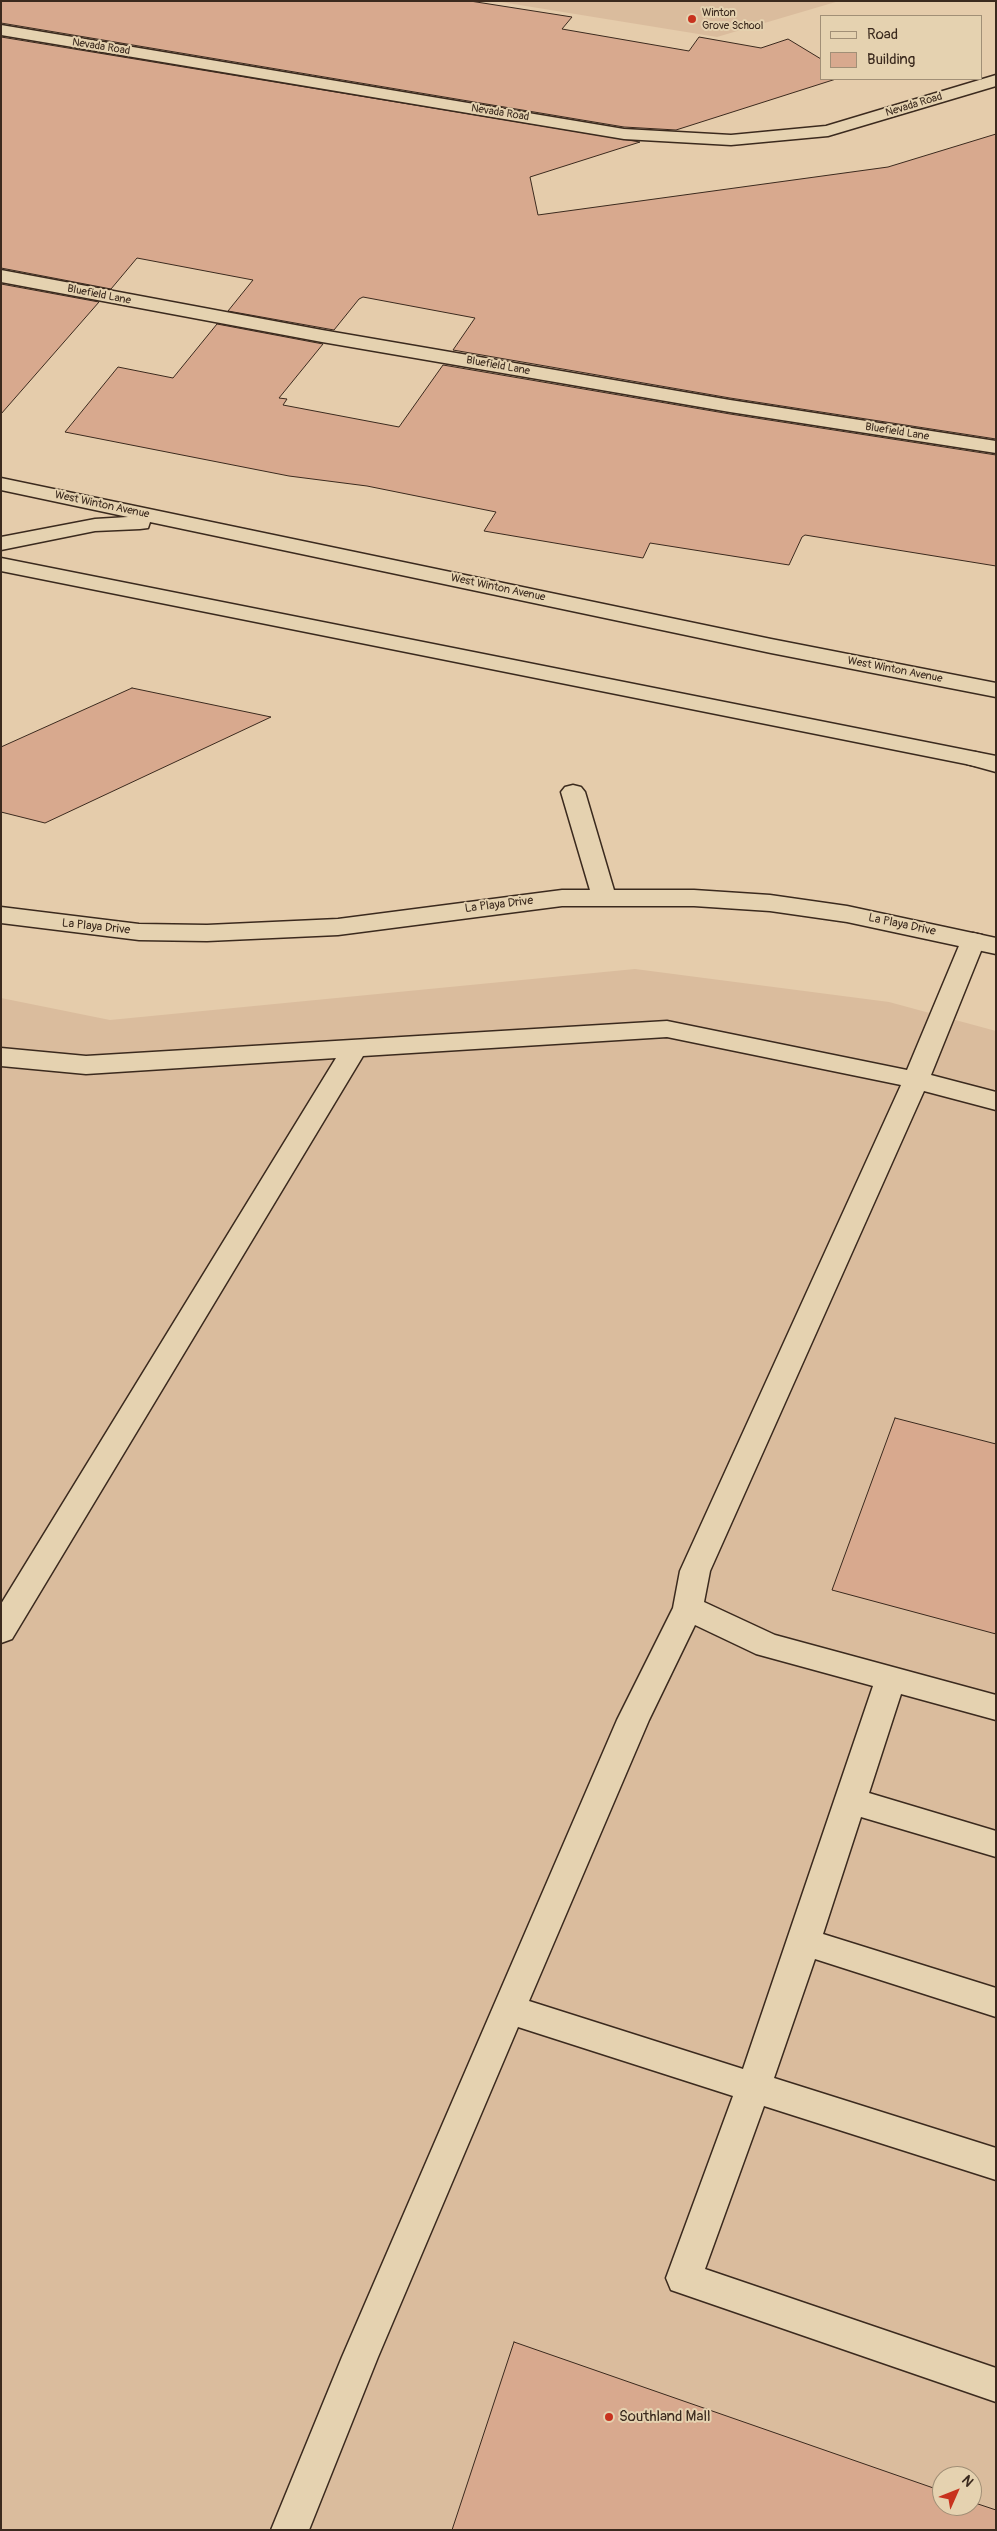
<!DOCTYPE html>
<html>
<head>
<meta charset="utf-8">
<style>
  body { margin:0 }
  #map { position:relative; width:997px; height:2531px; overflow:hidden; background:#e5ccab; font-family:Pangolin,sans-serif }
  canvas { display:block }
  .frame { position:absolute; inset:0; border:2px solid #3b2a1e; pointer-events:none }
  .legend { position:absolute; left:820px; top:15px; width:162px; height:65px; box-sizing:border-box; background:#e5d2b0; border:1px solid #a18f76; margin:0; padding:6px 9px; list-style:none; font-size:15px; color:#3b2a1e }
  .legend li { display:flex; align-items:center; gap:10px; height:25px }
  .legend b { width:25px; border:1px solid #a18f76 }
  .north { position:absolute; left:932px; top:2466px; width:50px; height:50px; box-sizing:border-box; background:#e5d2b0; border:1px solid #a18f76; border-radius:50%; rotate:46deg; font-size:14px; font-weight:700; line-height:20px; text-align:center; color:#3b2a1e }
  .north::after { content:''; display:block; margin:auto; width:18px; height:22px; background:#c8321e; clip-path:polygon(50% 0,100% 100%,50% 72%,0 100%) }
</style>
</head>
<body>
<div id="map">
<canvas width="997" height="2531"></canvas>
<div class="frame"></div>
<ul class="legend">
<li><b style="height:6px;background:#e5d2b0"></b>Road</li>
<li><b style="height:14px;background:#d8a98e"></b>Building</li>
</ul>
<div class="north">N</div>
</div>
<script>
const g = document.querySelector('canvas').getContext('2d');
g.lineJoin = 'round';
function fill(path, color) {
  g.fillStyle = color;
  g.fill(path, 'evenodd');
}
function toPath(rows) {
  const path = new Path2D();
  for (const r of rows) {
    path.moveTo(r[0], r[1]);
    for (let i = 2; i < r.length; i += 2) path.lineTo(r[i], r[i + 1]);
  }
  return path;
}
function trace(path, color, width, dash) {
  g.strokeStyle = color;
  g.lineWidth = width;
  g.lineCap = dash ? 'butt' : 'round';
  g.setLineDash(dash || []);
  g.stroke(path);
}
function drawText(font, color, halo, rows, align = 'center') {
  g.font = font + ' Pangolin,sans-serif';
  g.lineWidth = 4;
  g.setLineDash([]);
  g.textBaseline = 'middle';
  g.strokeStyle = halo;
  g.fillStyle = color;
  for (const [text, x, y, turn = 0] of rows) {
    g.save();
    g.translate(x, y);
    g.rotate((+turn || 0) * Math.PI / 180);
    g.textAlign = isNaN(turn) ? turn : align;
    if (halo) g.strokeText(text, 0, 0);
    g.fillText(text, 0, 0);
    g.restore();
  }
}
fill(toPath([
  [495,1,839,1,717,37],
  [635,969,889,1002,996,1031,996,2530,1,2530,1,998,110,1020],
  [942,2476,972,2476,972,2506,942,2506]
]), '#dabc9d');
const building = toPath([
  [1,1,470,1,572,17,562,29,689,51,699,37,761,48,788,39,821,59,821,79,836,79,676,130,624,127,1,23,1,1],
  [1,37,640,142,530,177,538,215,888,167,996,134,996,439,730,398,453,350,475,318,363,297,359,299,334,330,228,311,253,280,137,258,111,289,1,268,1,37],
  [1,284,99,302,1,414,1,284],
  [217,324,323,344,279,398,287,399,283,405,399,427,443,365,730,414,996,455,996,566,805,535,802,537,789,565,650,543,643,558,484,531,496,512,367,486,289,476,65,432,118,367,173,378,217,324],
  [132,688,271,717,45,823,1,812,1,747,132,688],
  [895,1418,996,1444,996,1634,832,1590,895,1418],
  [514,2342,942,2491,942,2506,972,2506,972,2502,996,2510,996,2530,452,2530,514,2342]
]);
fill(building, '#d8a98e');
trace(building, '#3b2a1e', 1);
const lane = toPath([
  [573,785,581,787,585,792,616,897,613,902,604,905,595,902,592,897,561,792,565,787,573,785],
  [973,933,982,935,985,941,931,1075,996,1092,996,1110,924,1091,710,1571,704,1602,775,1635,996,1695,996,1720,901,1694,869,1793,996,1831,996,1857,861,1817,823,1934,996,1988,996,2017,815,1959,774,2078,996,2148,996,2180,764,2106,705,2269,996,2368,996,2402,671,2290,666,2278,733,2096,518,2027,378,2357,309,2530,271,2530,342,2357,617,1720,673,1608,680,1571,901,1085,667,1037,363,1056,12,1639,1,1643,1,1604,336,1058,86,1074,1,1066,1,1048,86,1056,667,1021,907,1070,961,941,964,935,973,933],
  [695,1625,756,1654,873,1686,743,2069,529,2001,649,1720,695,1625]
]);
const street = toPath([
  [1,25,624,129,731,135,826,126,996,75,996,86,828,136,731,145,624,139,1,35,1,25],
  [1,270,322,330,730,400,996,441,996,453,730,412,322,342,1,282,1,270]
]);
const secondary = toPath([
  [1,478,771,639,996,683,996,697,771,653,150,522,148,528,140,529,95,531,1,550,1,537,95,519,128,517,1,490,1,478],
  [1,558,996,756,996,770,1,571,1,558],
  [562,890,694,890,770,895,847,906,996,938,996,954,847,922,770,911,694,906,562,906,338,935,207,941,139,940,1,923,1,907,139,924,207,925,338,919,562,890]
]);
const highway = toPath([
  [975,752,996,758,996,772,967,764,963,759,967,754,975,752]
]);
trace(lane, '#3b2a1e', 3);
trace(street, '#3b2a1e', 3);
trace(secondary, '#3b2a1e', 3);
trace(highway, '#3b2a1e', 3);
fill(lane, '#e5d2b0');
fill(street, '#e5d2b0');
fill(secondary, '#e5d2b0');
fill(highway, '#e5d2b0');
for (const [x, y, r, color] of [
  [692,19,5,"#c8321e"],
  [609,2417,5,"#c8321e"]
]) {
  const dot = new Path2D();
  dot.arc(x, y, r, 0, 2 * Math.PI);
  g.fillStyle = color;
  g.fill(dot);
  trace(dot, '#e5d2b0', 2);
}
drawText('11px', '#3b2a1e', '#e5d2b0', [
  ["Winton",702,13],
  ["Grove School",702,26]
], 'left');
drawText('11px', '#3b2a1e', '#e5d2b0', [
  ["Nevada Road",101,47,9],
  ["Nevada Road",914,105,-17],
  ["Nevada Road",500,113,9],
  ["Bluefield Lane",99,295,11],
  ["Bluefield Lane",498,366,10],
  ["Bluefield Lane",897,432,9],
  ["West Winton Avenue",102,505,12],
  ["West Winton Avenue",498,588,12],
  ["West Winton Avenue",895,670,11]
]);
drawText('12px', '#3b2a1e', '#e5d2b0', [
  ["La Playa Drive",499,905,-7],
  ["La Playa Drive",902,925,12],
  ["La Playa Drive",96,927,6]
]);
drawText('15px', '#3b2a1e', '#e5d2b0', [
  ["Southland Mall",619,2417]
], 'left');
</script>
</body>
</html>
